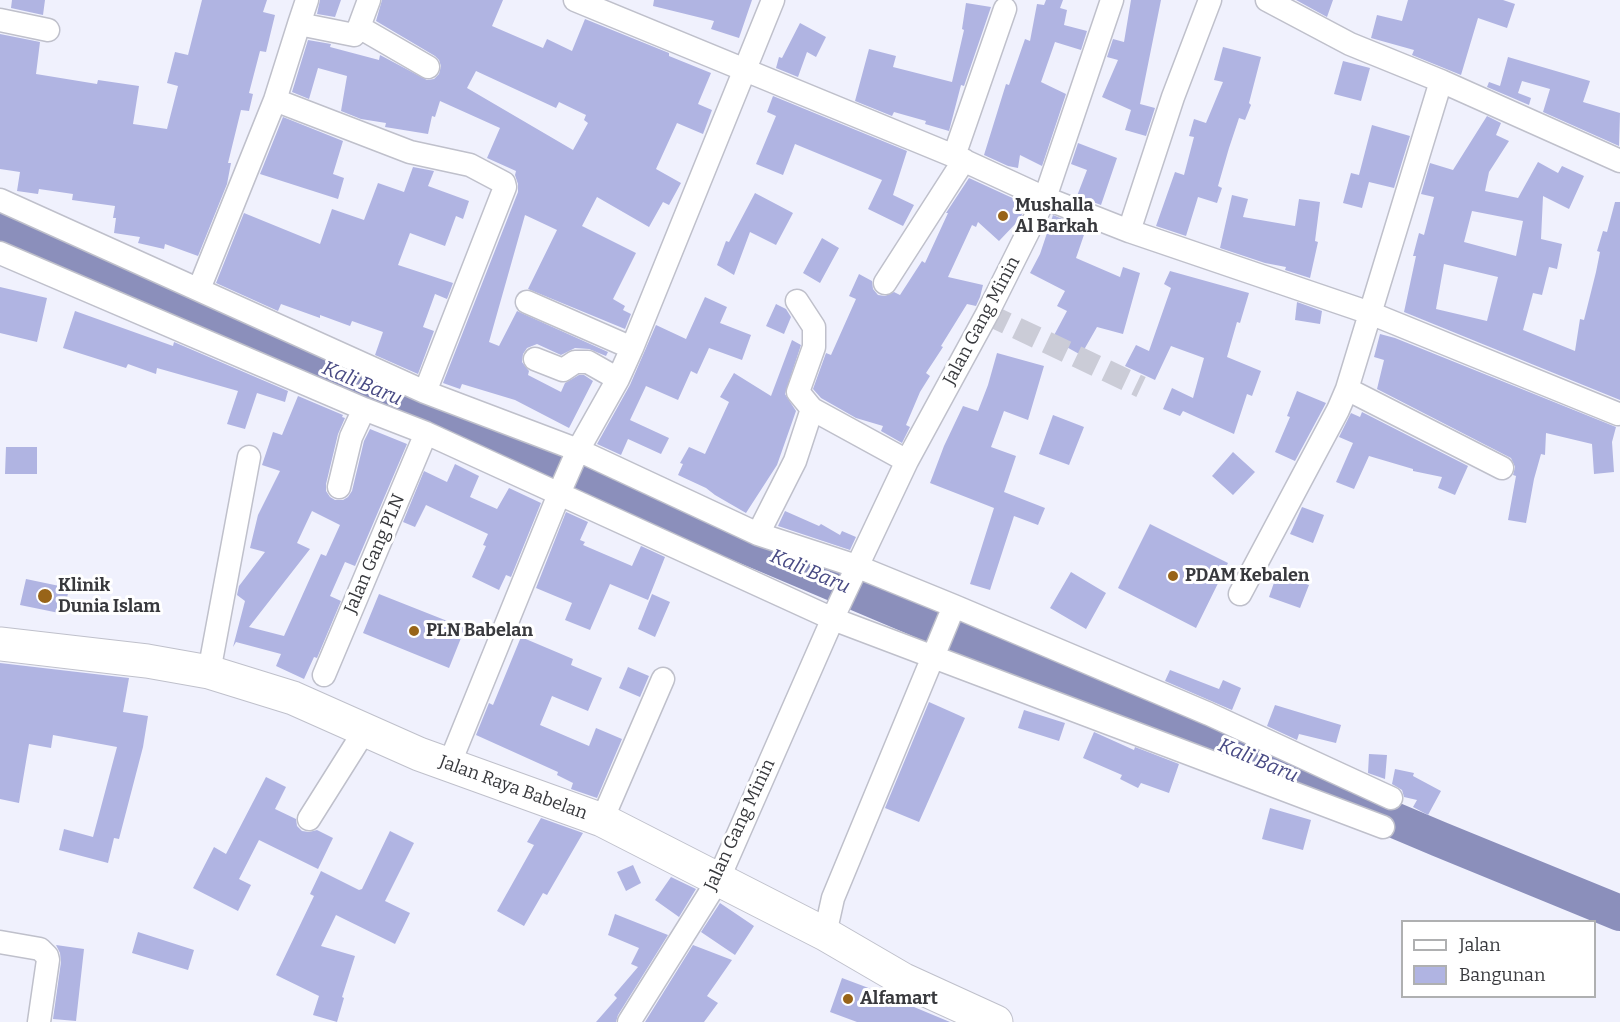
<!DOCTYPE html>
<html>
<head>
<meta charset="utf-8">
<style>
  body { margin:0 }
  #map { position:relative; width:1620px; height:1022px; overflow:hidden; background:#f0f1fd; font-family:Bitter,serif }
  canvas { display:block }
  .legend { position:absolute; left:1401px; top:920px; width:195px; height:78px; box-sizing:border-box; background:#fff; border:2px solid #afb0b1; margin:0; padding:8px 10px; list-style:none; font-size:18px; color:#38393d }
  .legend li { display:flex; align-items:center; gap:12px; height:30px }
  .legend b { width:30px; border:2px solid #afb0b1 }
</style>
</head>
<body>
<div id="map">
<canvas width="1620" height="1022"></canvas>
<ul class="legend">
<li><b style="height:8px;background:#fff"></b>Jalan</li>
<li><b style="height:16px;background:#b0b4e2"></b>Bangunan</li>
</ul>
</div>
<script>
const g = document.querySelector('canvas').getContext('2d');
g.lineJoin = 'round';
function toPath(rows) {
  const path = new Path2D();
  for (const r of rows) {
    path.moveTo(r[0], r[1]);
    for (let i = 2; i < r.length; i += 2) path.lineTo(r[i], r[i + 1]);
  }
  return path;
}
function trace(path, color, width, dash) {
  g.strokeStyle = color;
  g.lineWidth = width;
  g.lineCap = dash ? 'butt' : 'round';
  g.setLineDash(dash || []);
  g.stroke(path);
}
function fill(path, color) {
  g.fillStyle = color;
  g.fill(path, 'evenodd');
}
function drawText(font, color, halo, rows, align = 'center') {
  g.font = font + ' Bitter,serif';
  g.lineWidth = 6;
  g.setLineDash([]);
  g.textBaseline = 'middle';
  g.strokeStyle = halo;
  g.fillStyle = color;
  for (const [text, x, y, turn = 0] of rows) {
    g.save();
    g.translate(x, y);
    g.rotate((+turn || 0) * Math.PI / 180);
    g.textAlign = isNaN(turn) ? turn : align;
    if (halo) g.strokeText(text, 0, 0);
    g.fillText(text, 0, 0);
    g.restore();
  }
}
trace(toPath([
  [0,231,1439,839,1620,913]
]), '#8b8fbb', 36);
fill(toPath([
  [12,0,45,0,43,15,11,8],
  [202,0,267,0,263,12,275,15,266,52,260,51,249,93,253,94,249,111,241,110,228,163,231,163,227,184,198,256,165,244,164,249,138,243,140,237,114,233,116,218,113,218,115,206,72,200,73,194,39,189,38,194,17,191,20,172,0,169,0,34,40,42,36,74,97,84,98,80,139,86,133,124,167,129,178,86,167,83,175,52,188,55],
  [320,0,341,0,335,17,317,14],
  [382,0,503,0,492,26,543,48,547,39,572,51,585,19,669,53,669,56,711,73,698,104,712,110,703,134,677,123,656,169,681,183,669,205,663,202,649,227,597,197,582,226,636,253,613,299,625,306,623,310,631,314,625,329,528,289,557,230,525,215,489,342,499,346,517,311,608,352,606,356,589,349,575,348,561,355,537,344,527,348,523,354,522,362,529,371,528,375,561,392,565,383,579,375,584,375,593,381,569,428,515,400,462,384,460,389,443,383,518,192,518,184,515,175,516,171,487,158,500,128,440,101,435,117,432,116,428,134,385,127,386,123,361,119,341,111,347,76,318,68,309,99,292,92,308,40,331,44,330,47,379,60,380,55,427,80,434,79,439,74,441,66,439,60,435,56,376,21],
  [476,71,556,108,559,102,586,115,584,120,588,123,573,150,467,88],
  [654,0,752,0,739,38,711,29,714,21,653,6],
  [1046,0,1063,0,1060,8,1067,10,1064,25,1087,31,1081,50,1055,42,1041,82,1066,94,1042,166,1020,155,1018,168,1008,166,984,155,1006,84,1009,85,1025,39,1030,41,1037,4,1044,5],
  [1131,0,1161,0,1140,104,1155,108,1146,136,1125,130,1131,110,1102,97,1118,60,1107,57,1113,39,1124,42],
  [1296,0,1333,0,1327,17],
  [1408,0,1503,0,1515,4,1507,28,1478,18,1461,75,1412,55,1414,50,1371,38,1377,15,1402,21],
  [966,3,991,7,964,86,961,85,949,131,925,124,926,121,894,112,892,116,855,101,869,49,896,56,893,67,952,82,964,30,962,29],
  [800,23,826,37,816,57,807,52,798,77,776,68,779,57,782,58],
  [1223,47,1261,57,1249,103,1251,105,1245,120,1239,118,1229,148,1218,186,1222,188,1217,203,1198,197,1186,236,1156,226,1175,172,1184,175,1194,137,1189,136,1194,119,1206,123,1223,82,1214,80],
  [1508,57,1590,81,1583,102,1620,113,1619,146,1543,112,1550,89,1522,81,1518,93,1531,98,1529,105,1487,87,1489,82,1500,86],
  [1343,61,1370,68,1361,101,1334,94],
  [773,96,907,151,893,195,914,205,903,226,868,209,882,180,795,144,783,175,756,164,776,116,767,112],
  [1487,116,1501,123,1496,135,1509,141,1489,172,1485,191,1518,198,1538,162,1558,173,1562,166,1584,176,1569,209,1543,196,1541,239,1562,244,1557,269,1549,267,1542,295,1533,293,1523,330,1575,351,1580,319,1584,320,1596,272,1600,252,1597,251,1603,231,1607,232,1615,202,1620,202,1620,400,1404,312,1416,256,1413,256,1419,233,1424,235,1434,197,1421,194,1430,163,1453,170],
  [1472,211,1523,221,1516,256,1464,242],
  [1444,264,1498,277,1487,321,1436,309],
  [283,117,343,141,333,174,344,178,338,199,260,174],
  [1372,125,1410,136,1394,188,1369,182,1362,208,1343,203,1351,173,1359,175],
  [1078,143,1117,158,1101,205,1077,196,1087,170,1071,164],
  [413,167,434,171,428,186,469,201,463,219,456,216,445,246,410,233,398,265,453,283,447,299,435,294,423,327,434,331,418,374,375,355,383,332,352,321,350,326,320,315,320,318,281,304,278,311,216,283,244,213,320,244,332,209,364,220,378,183,404,192],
  [969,178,1019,201,1025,207,1020,219,999,241,978,222,976,227,972,225,948,277,983,285,980,297,976,306,967,304,941,346,943,347,926,373,930,376,920,392,906,425,910,427,902,443,881,431,883,426,856,418,821,398,813,389,826,353,831,355,856,299,849,296,859,274,872,281,873,289,878,295,885,296,894,292,900,295,922,261,925,263,948,213,946,213],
  [755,193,793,213,776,245,750,232,734,275,717,265,726,241,729,242],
  [1232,195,1248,199,1243,217,1295,226,1299,199,1320,202,1315,241,1318,242,1310,278,1285,270,1286,267,1265,263,1220,248],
  [1053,215,1086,229,1076,258,1120,277,1123,267,1140,273,1123,334,1097,327,1081,355,1052,339,1067,311,1057,306,1065,291,1030,273,1040,254],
  [822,238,839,248,820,283,803,273],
  [1170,271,1249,293,1240,323,1237,322,1227,357,1261,371,1252,396,1247,394,1234,434,1183,411,1180,416,1163,409,1172,388,1193,398,1204,358,1171,346,1155,380,1125,366,1136,345,1149,351,1171,288,1164,284],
  [0,287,47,298,37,342,0,333],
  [705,297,727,307,720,323,751,335,742,360,709,348,697,374,691,371,678,400,646,386,630,420,669,438,661,454,628,439,621,455,597,444,630,385,656,325,686,339],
  [1297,302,1322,311,1320,324,1295,320],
  [776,304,786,309,791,317,784,334,766,326],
  [75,311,173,346,174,342,288,391,285,402,257,393,245,429,227,424,238,391,157,368,156,374,128,364,126,368,63,348],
  [1380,334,1395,338,1616,427,1612,442,1614,472,1594,474,1592,444,1546,433,1545,455,1541,454,1534,479,1526,523,1508,520,1516,476,1513,475,1515,467,1511,458,1377,389,1384,360,1374,357],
  [792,340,801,345,785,394,796,411,777,465,746,513,715,495,706,488,678,475,683,464,680,463,689,447,705,454,729,402,720,397,734,373,771,396],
  [997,353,1044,366,1028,420,1004,411,991,447,1016,456,1004,492,1045,508,1038,525,1014,516,990,590,970,584,994,508,930,483,944,446,963,406,978,411,988,385],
  [1297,391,1326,403,1295,461,1275,452,1290,417,1287,416],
  [298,396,343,415,342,417,345,418,338,434,326,484,326,491,330,497,335,500,343,500,348,497,352,491,364,441,370,429,407,444,355,566,345,562,330,596,341,601,317,658,314,657,304,679,276,666,281,654,236,642,233,647,245,601,237,595,239,586,265,552,250,548,258,515,280,471,262,465,273,432,282,435],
  [312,511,340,525,326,556,321,554,284,636,249,627,310,549,297,543],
  [1362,412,1468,466,1455,495,1438,488,1442,477,1413,471,1413,469,1369,456,1354,489,1336,482,1353,443,1339,437,1351,413,1360,417],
  [1053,415,1084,427,1069,465,1039,454],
  [6,447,37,447,37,474,5,474],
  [1233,452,1255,472,1233,495,1212,476],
  [455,464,479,476,470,497,497,509,509,488,541,503,511,577,506,575,499,590,472,577,486,546,483,545,488,534,426,505,415,527,403,522,424,471,447,482],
  [1302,507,1324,515,1313,543,1290,534],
  [785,511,819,526,821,524,840,535,842,531,856,537,850,550,778,526],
  [566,512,588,522,580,540,585,542,583,545,632,566,641,546,665,557,648,600,610,584,590,630,565,620,572,603,536,588],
  [1150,524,1228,563,1196,628,1118,588],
  [1071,572,1106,593,1086,629,1050,608],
  [1277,574,1309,585,1300,608,1269,597],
  [26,579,69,588,64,614,20,605],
  [379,594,465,628,449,668,363,633],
  [652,594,670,602,655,637,638,629],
  [521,637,573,659,571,665,602,678,588,711,552,696,540,725,589,746,596,728,622,739,597,798,571,789,573,783,557,775,558,772,476,735,489,703,493,705],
  [0,663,129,678,123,712,148,716,143,747,119,839,114,838,108,863,59,850,64,829,93,837,117,747,53,735,51,748,29,744,19,803,0,799],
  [628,667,649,676,640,697,619,688],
  [1170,670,1219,689,1223,680,1241,688,1232,710,1165,681],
  [929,702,965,718,919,822,885,808],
  [1275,705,1341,725,1336,743,1299,734,1297,740,1267,726],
  [1024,710,1065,723,1059,741,1018,728],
  [1094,732,1134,750,1135,747,1179,764,1169,793,1141,783,1138,788,1120,779,1122,775,1083,758],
  [1369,754,1387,755,1385,779,1368,773],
  [1395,769,1414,773,1413,776,1441,791,1428,815,1413,807,1417,800,1404,797,1402,790,1392,784],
  [266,777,286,787,275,809,296,819,297,826,302,831,309,832,317,830,333,838,318,869,259,840,239,879,251,885,238,911,193,888,214,847,226,854],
  [1270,808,1311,820,1303,850,1262,839],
  [541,818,583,833,547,895,543,893,524,926,497,911,534,845,527,842],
  [390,831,414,843,385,901,410,913,395,944,336,915,321,946,355,956,342,997,344,998,337,1022,313,1015,319,996,276,975,314,896,310,894,321,871,359,890,362,889],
  [633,865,641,883,626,891,617,872],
  [671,877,696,889,679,917,655,900],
  [720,903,754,926,735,955,701,932],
  [615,914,668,935,618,1015,616,1022,596,1022,617,998,614,995,638,967,631,964,639,948,608,935],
  [138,932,194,950,188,970,132,953],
  [56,945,84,949,76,1021,53,1019,61,962,60,953],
  [693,945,732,960,707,996,718,1003,704,1022,645,1022],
  [842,978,866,987,950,1022,857,1022,830,1012]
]), '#b0b4e2');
trace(toPath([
  [987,314,1141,387]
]), '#cbccd7', 22, [22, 11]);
const street = toPath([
  [307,0,299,24,354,35,359,27,369,0],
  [575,0,954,156,1045,198,1129,231,1370,313,1618,414],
  [1267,0,1350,44,1441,81,1620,161],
  [0,20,48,30],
  [359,27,428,67],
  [275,100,410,152,470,165,504,183,505,187,425,392],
  [954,156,1005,9],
  [0,200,425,392,578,450,758,534,856,566,954,606,1209,714,1391,798],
  [1129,231,1173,97,1210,0],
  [0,253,364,409,426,433,833,619,1383,827],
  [885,283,964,160],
  [199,289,275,100,299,24],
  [527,302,632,348],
  [535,359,563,370,575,362,588,362,618,379],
  [1347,389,1502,468],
  [812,409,907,461],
  [339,487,351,437,364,409],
  [758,534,795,461,812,409,798,392,814,347,814,327,797,301],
  [1240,594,1338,410,1347,389,1441,81],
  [209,672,249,457],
  [324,675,426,433],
  [449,765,564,482,578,450,618,379,632,348,773,0],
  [309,819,365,730],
  [602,820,663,679],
  [825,934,833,898,954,606],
  [0,942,40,949,47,956,48,960,39,1022],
  [629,1022,718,880,837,609,907,461,987,314,1045,198,1112,0]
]);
const primary = toPath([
  [0,644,147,661,209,672,293,698,419,754,602,820,825,934,904,980,996,1022]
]);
trace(street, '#bfc0cb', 25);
trace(primary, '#bfc0cb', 35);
trace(street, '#fff', 22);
trace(primary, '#fff', 33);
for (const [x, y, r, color] of [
  [1003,216,6,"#986419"],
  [1173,576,6,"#986419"],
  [45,596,8,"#986419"],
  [414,631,6,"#986419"],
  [848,999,6,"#986419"]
]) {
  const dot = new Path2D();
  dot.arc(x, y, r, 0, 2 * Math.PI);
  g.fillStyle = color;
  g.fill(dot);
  trace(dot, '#fff', 2);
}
drawText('bold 18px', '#38393d', '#fff', [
  ["Mushalla",1015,206],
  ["Al Barkah",1015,227],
  ["PDAM Kebalen",1185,576],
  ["Klinik",58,586],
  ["Dunia Islam",58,607],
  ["PLN Babelan",426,631],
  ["Alfamart",860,999]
], 'left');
drawText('18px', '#38393d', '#fff', [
  ["Jalan Gang Minin",982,321,-62],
  ["Jalan Gang PLN",375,554,-67],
  ["Jalan Raya Babelan",513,788,20],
  ["Jalan Gang Minin",740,825,-65]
]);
drawText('italic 20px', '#484a84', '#fff', [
  ["Kali Baru",362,384,23],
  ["Kali Baru",810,572,23],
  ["Kali Baru",1258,761,23]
]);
</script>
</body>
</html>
